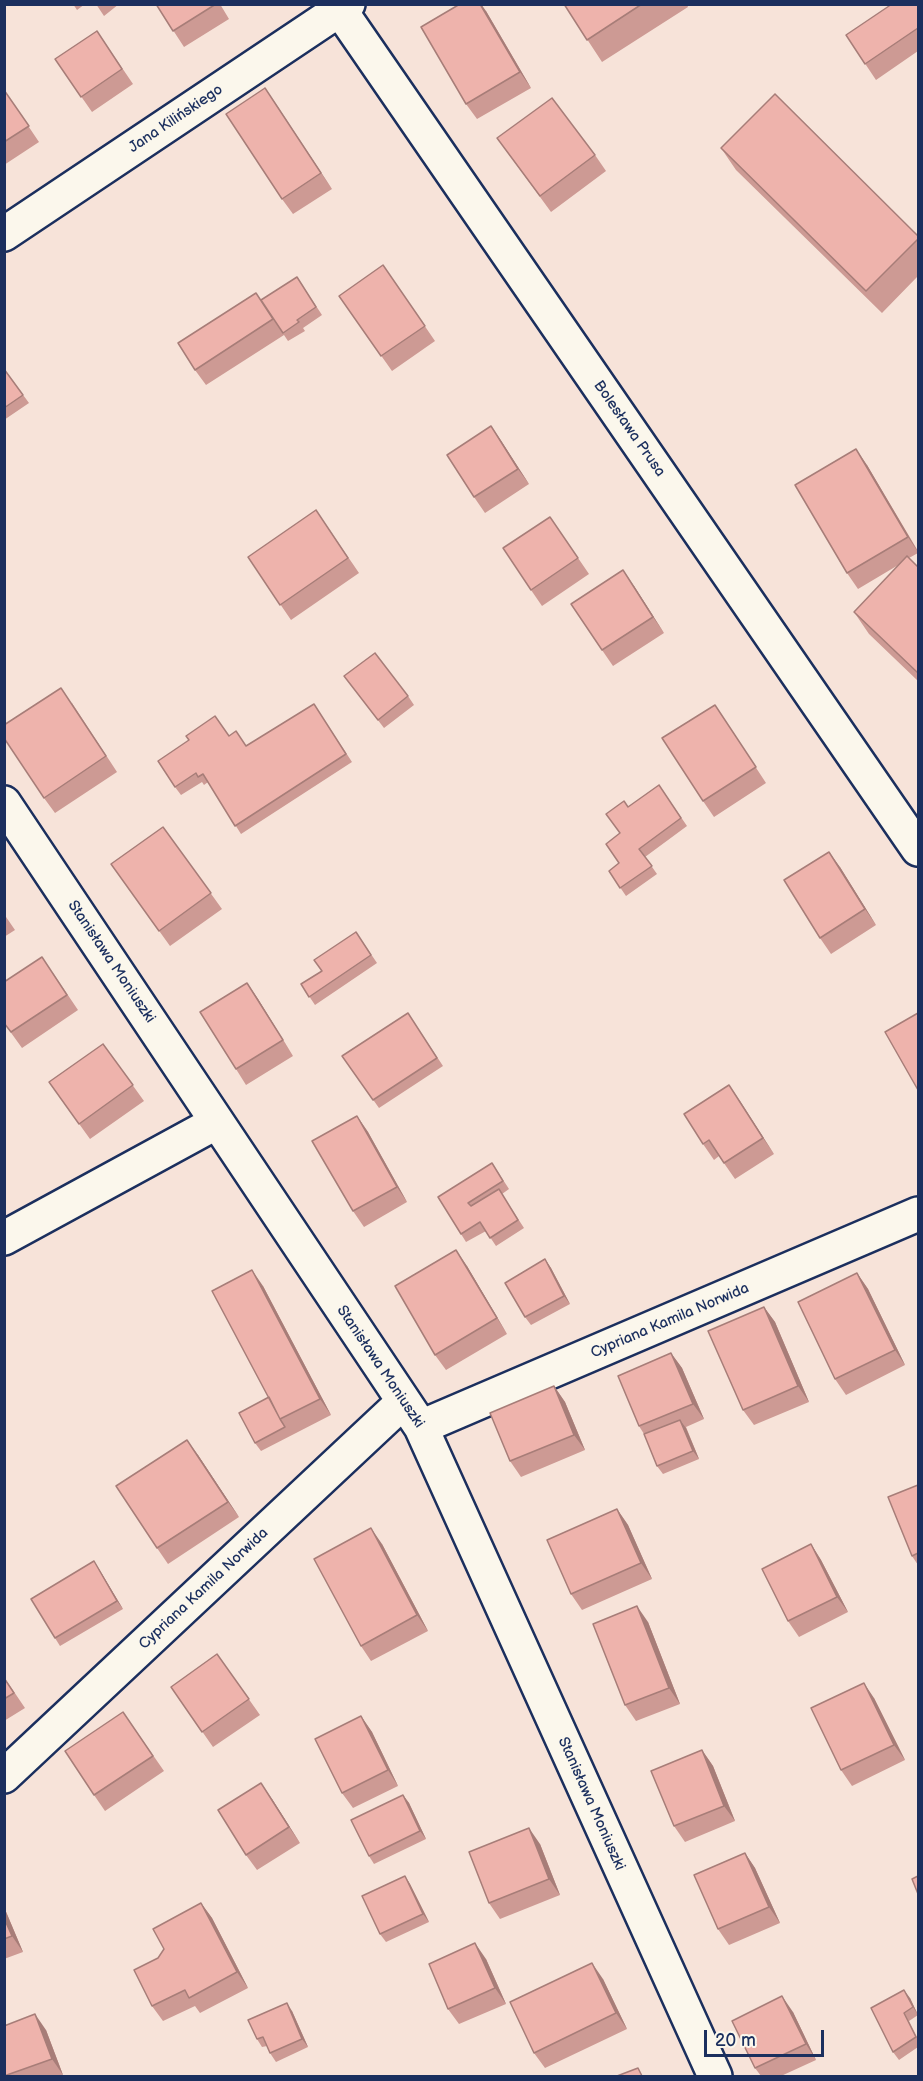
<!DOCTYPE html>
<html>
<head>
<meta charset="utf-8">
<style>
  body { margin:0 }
  #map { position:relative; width:923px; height:2081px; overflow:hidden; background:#f7e3d9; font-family:"Balsamiq Sans",sans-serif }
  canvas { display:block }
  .frame { position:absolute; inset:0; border:6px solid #1b2f5e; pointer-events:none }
  .scale { position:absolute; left:704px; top:2030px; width:120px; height:27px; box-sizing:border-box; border:3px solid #1b2f5e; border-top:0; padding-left:8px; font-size:18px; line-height:21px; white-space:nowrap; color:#1b2f5e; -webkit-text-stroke:4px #fbf7ec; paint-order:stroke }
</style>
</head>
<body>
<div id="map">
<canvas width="923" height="2081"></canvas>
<div class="frame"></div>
<div class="scale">20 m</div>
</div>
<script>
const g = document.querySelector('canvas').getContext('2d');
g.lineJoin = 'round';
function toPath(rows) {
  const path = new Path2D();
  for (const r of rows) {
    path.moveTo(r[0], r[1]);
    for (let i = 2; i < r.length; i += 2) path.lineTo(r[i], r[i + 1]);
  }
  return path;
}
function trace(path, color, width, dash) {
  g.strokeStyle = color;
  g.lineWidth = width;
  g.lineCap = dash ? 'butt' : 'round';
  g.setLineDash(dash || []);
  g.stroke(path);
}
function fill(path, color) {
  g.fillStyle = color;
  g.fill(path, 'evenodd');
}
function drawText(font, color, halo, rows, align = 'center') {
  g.font = font + ' "Balsamiq Sans",sans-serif';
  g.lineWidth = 4.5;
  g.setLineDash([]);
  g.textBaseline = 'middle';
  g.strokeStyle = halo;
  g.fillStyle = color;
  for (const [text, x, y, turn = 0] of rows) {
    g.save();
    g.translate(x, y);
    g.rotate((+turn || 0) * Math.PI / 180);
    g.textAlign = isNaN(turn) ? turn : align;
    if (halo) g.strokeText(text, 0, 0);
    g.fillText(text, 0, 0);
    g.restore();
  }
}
const minor = toPath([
  [340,10,918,849],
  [4,234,348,4],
  [4,803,421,1427,715,2076],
  [4,1238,217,1122],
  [421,1427,918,1214],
  [4,1776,403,1402]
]);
trace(minor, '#1b2f5e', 38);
trace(minor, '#fbf7ec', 33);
fill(toPath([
  [73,4,85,4,77,10],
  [96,4,119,4,104,16],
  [156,4,220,4,229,19,184,47],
  [564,4,687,4,688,7,602,62],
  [918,4,918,51,876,80,846,35],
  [486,11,531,88,477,119,466,104],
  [97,31,133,84,92,112,55,59],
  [265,88,332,189,293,214,282,199],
  [4,90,39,142,4,165],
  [497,138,595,155,606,171,551,212],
  [721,148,918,236,918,276,882,313,736,170],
  [383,265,435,341,392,371,339,296],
  [297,277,322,315,303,328,305,331,288,341,284,335,206,385,195,370,261,301],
  [4,369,29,403,4,420],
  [491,426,529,484,485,513,474,497],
  [867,465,918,551,918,553,909,558,918,567,918,681,869,634,854,612,900,564,858,589,847,573],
  [316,510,359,573,291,620,248,557],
  [550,517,589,574,542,606,531,590],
  [634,586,664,633,613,666,602,650],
  [344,676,408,696,414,705,384,728],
  [72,703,117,772,55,813,44,798],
  [314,704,352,762,241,834,208,782,204,785,202,782,181,795,175,787,229,736,246,746],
  [715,705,766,783,714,817,703,801],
  [659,785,687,826,645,857,657,874,626,896,609,871,619,863,620,833,628,807],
  [163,827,222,909,170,946,111,864],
  [840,867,876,925,831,954,820,938],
  [4,914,15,930,4,937],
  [356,932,377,963,315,1005,301,984,322,971],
  [53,973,78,1010,22,1048,4,1023],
  [247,983,258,999,293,1056,246,1085,236,1069],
  [408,1013,443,1066,379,1108,342,1056],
  [103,1044,144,1101,90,1139,49,1082],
  [729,1085,774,1154,735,1179,719,1156,714,1160,703,1144],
  [357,1116,368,1132,407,1202,364,1227,353,1211],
  [492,1163,509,1189,502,1194,524,1228,496,1246,486,1231,466,1242,438,1197],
  [545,1259,551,1268,570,1304,531,1325,525,1317],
  [467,1266,507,1334,446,1370,435,1355],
  [857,1273,868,1289,905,1365,846,1395,835,1379],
  [263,1286,331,1415,261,1451,255,1443,269,1397],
  [764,1307,775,1322,809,1402,754,1425,743,1410],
  [671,1353,682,1368,704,1419,686,1427,699,1459,663,1474,657,1466,644,1434,639,1426],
  [554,1386,565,1402,585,1450,521,1477,510,1461],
  [198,1455,239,1517,168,1564,157,1548],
  [918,1485,918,1565,912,1556],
  [617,1509,628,1525,652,1579,582,1610,571,1594],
  [382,1544,428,1631,371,1661,361,1646],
  [811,1544,821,1560,848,1612,799,1637,788,1621],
  [99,1569,123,1609,60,1646,55,1638],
  [648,1622,680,1704,636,1721,625,1705],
  [217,1654,260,1715,213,1747,171,1687],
  [4,1677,25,1708,4,1721],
  [874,1698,905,1760,852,1786,841,1770],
  [123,1712,164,1771,105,1811,94,1795],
  [361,1716,372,1732,398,1786,353,1808,342,1793],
  [702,1750,713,1766,735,1821,685,1842,674,1826],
  [403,1795,409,1803,426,1839,374,1864,369,1856],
  [272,1799,300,1843,257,1870,246,1855],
  [540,1844,560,1895,500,1919,489,1903],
  [745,1853,755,1868,780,1923,729,1945,718,1929],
  [405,1876,410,1884,429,1922,386,1942,380,1934],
  [201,1903,212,1918,248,1988,200,2013,195,2006,163,2021,152,2006,158,1958],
  [4,1907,23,1952,4,1959],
  [486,1959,506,2004,459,2024,448,2009],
  [603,1979,627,2029,545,2068,534,2053],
  [910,1998,918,2015,909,2021,918,2039,918,2047,899,2060,893,2052,871,2008],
  [292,2011,308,2047,276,2062,270,2053,267,2046,262,2047,257,2039],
  [793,2012,816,2060,781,2076,761,2076,755,2068],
  [46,2030,63,2075,57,2076,4,2076]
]), '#cd9a94');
fill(toPath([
  [480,4,481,4,486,11,531,88,520,72],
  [265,88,276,104,332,189,321,173],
  [491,426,502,442,529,484,518,469],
  [856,449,867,465,918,552,908,537],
  [623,570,634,586,664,633,653,617],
  [829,852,840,867,876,925,865,909],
  [247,983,258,999,293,1056,283,1040],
  [729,1085,740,1101,774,1154,763,1138],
  [357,1116,368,1132,407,1202,397,1187],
  [456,1250,467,1266,507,1334,497,1318],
  [545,1259,551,1268,570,1304,564,1296],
  [252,1270,263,1286,331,1415,320,1399],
  [857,1273,868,1289,905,1365,895,1350],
  [764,1307,775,1322,809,1402,798,1386],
  [671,1353,682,1368,704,1419,693,1404],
  [554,1386,565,1402,585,1450,574,1435],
  [680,1420,686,1428,699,1459,693,1451],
  [187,1440,198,1455,239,1517,228,1502],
  [617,1509,628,1525,652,1579,641,1563],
  [371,1528,382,1544,428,1631,417,1615],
  [811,1544,821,1560,848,1612,837,1597],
  [94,1561,99,1569,123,1609,117,1601],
  [637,1606,648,1622,680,1704,669,1688],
  [864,1683,874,1698,905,1760,894,1745],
  [361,1716,372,1732,398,1786,388,1770],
  [702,1750,713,1766,735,1821,724,1806],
  [261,1783,272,1799,300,1843,289,1827],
  [403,1795,409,1803,426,1839,420,1831],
  [529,1828,540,1844,560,1895,549,1879],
  [745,1853,755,1868,780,1923,769,1907],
  [405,1876,410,1884,429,1922,423,1914],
  [201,1903,212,1918,248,1988,237,1972],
  [4,1907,23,1952,12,1936,4,1918],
  [475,1943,486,1959,506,2004,495,1988],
  [592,1963,603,1979,627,2029,616,2013],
  [904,1990,910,1998,918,2015,913,2007],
  [782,1996,793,2012,816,2060,806,2044],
  [287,2003,292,2011,308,2047,302,2039],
  [35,2014,46,2030,63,2075,52,2059]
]), '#a77d78');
const building = toPath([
  [156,4,216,4,173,31,156,4],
  [460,4,480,4,520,72,466,104,421,27,460,4],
  [564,4,642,4,587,40,564,4],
  [892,4,918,4,918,28,865,64,846,35,892,4],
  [97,31,122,69,81,97,55,59,97,31],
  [265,88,321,173,282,199,226,114,265,88],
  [4,90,29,126,4,142,4,90],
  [775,94,918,236,918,239,866,291,721,148,775,94],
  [552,98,595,155,540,196,497,138,552,98],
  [383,265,425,326,381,356,339,296,383,265],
  [297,277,316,307,297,320,299,322,283,333,261,300,297,277],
  [256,293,273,319,195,370,178,343,256,293],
  [4,369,23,395,4,408,4,369],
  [491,426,518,469,474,497,447,455,491,426],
  [856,449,908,537,847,573,795,485,856,449],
  [316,510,348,558,280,605,248,557,316,510],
  [550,517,578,558,531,590,503,548,550,517],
  [907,556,918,567,918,673,854,612,907,556],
  [623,570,653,617,602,650,571,604,623,570],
  [375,653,408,696,378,720,344,676,375,653],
  [61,688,106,756,44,798,4,738,4,725,61,688],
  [314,704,346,754,235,826,203,774,198,777,196,773,175,787,158,761,189,740,186,736,215,716,229,736,236,731,246,746,314,704],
  [715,705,756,767,703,801,662,738,715,705],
  [659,785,681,818,639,849,652,866,620,888,609,871,619,863,606,844,620,833,606,814,624,801,628,807,659,785],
  [163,827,211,893,159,931,111,864,163,827],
  [829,852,865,909,820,938,784,880,829,852],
  [356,932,371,955,309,997,301,984,322,971,314,960,356,932],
  [42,957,67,995,11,1032,4,1023,4,982,42,957],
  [247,983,283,1040,236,1069,200,1012,247,983],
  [408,1013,437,1058,373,1100,342,1056,408,1013],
  [918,1013,918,1090,885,1032,918,1013],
  [103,1044,133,1085,79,1124,49,1082,103,1044],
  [729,1085,763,1138,724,1163,709,1140,703,1144,684,1114,729,1085],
  [357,1116,397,1187,353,1211,312,1141,357,1116],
  [492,1163,503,1181,468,1203,471,1206,499,1189,518,1220,490,1238,480,1222,461,1234,438,1197,492,1163],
  [456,1250,497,1318,435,1355,395,1286,456,1250],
  [545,1259,564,1296,525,1317,505,1283,545,1259],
  [252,1270,320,1399,280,1419,212,1291,252,1270],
  [857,1273,895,1350,835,1379,798,1302,857,1273],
  [764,1307,798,1386,743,1410,708,1331,764,1307],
  [671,1353,693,1404,639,1426,618,1376,671,1353],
  [554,1386,574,1435,510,1461,490,1413,554,1386],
  [269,1397,280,1419,285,1427,255,1443,239,1413,269,1397],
  [680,1420,693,1451,657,1466,644,1434,680,1420],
  [187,1440,228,1502,157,1548,116,1486,187,1440],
  [918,1485,918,1553,912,1556,888,1497,918,1485],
  [617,1509,641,1563,571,1594,547,1540,617,1509],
  [371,1528,417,1615,361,1646,314,1559,371,1528],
  [811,1544,837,1597,788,1621,762,1569,811,1544],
  [94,1561,117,1601,55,1638,31,1599,94,1561],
  [637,1606,669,1688,625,1705,593,1624,637,1606],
  [217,1654,249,1699,202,1732,171,1687,217,1654],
  [4,1678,14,1693,4,1699,4,1678],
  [864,1683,894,1745,841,1770,811,1708,864,1683],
  [123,1712,153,1756,94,1795,65,1751,123,1712],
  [361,1716,388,1770,342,1793,315,1739,361,1716],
  [702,1750,724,1806,674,1826,651,1771,702,1750],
  [261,1783,289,1827,246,1855,218,1810,261,1783],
  [403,1795,420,1831,369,1856,351,1820,403,1795],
  [529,1828,549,1879,489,1903,469,1852,529,1828],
  [745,1853,769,1907,718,1929,694,1875,745,1853],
  [405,1876,423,1914,380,1934,362,1896,405,1876],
  [918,1876,918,1894,912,1879,918,1876],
  [201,1903,237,1972,189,1998,185,1990,152,2006,134,1970,158,1958,164,1949,153,1929,201,1903],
  [4,1918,12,1936,4,1939,4,1918],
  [475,1943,495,1988,448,2009,429,1964,475,1943],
  [592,1963,616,2013,534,2053,510,2002,592,1963],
  [904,1990,913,2007,904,2013,916,2037,893,2052,871,2008,904,1990],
  [782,1996,806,2044,755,2068,732,2021,782,1996],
  [287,2003,302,2039,270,2053,263,2037,257,2039,248,2020,287,2003],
  [35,2014,52,2059,4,2076,4,2026,35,2014],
  [638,2068,642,2076,617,2076,638,2068]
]);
fill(building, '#eeb3ac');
trace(building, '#a77d78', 1.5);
drawText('15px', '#1b2f5e', '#fbf7ec', [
  ["Jana Kilińskiego",176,119,-34],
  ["Bolesława Prusa",629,429,55],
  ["Stanisława Moniuszki",111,962,56],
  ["Cypriana Kamila Norwida",670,1321,-23],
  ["Stanisława Moniuszki",380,1367,56],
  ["Cypriana Kamila Norwida",204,1589,-43],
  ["Stanisława Moniuszki",591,1804,66]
]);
</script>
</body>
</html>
